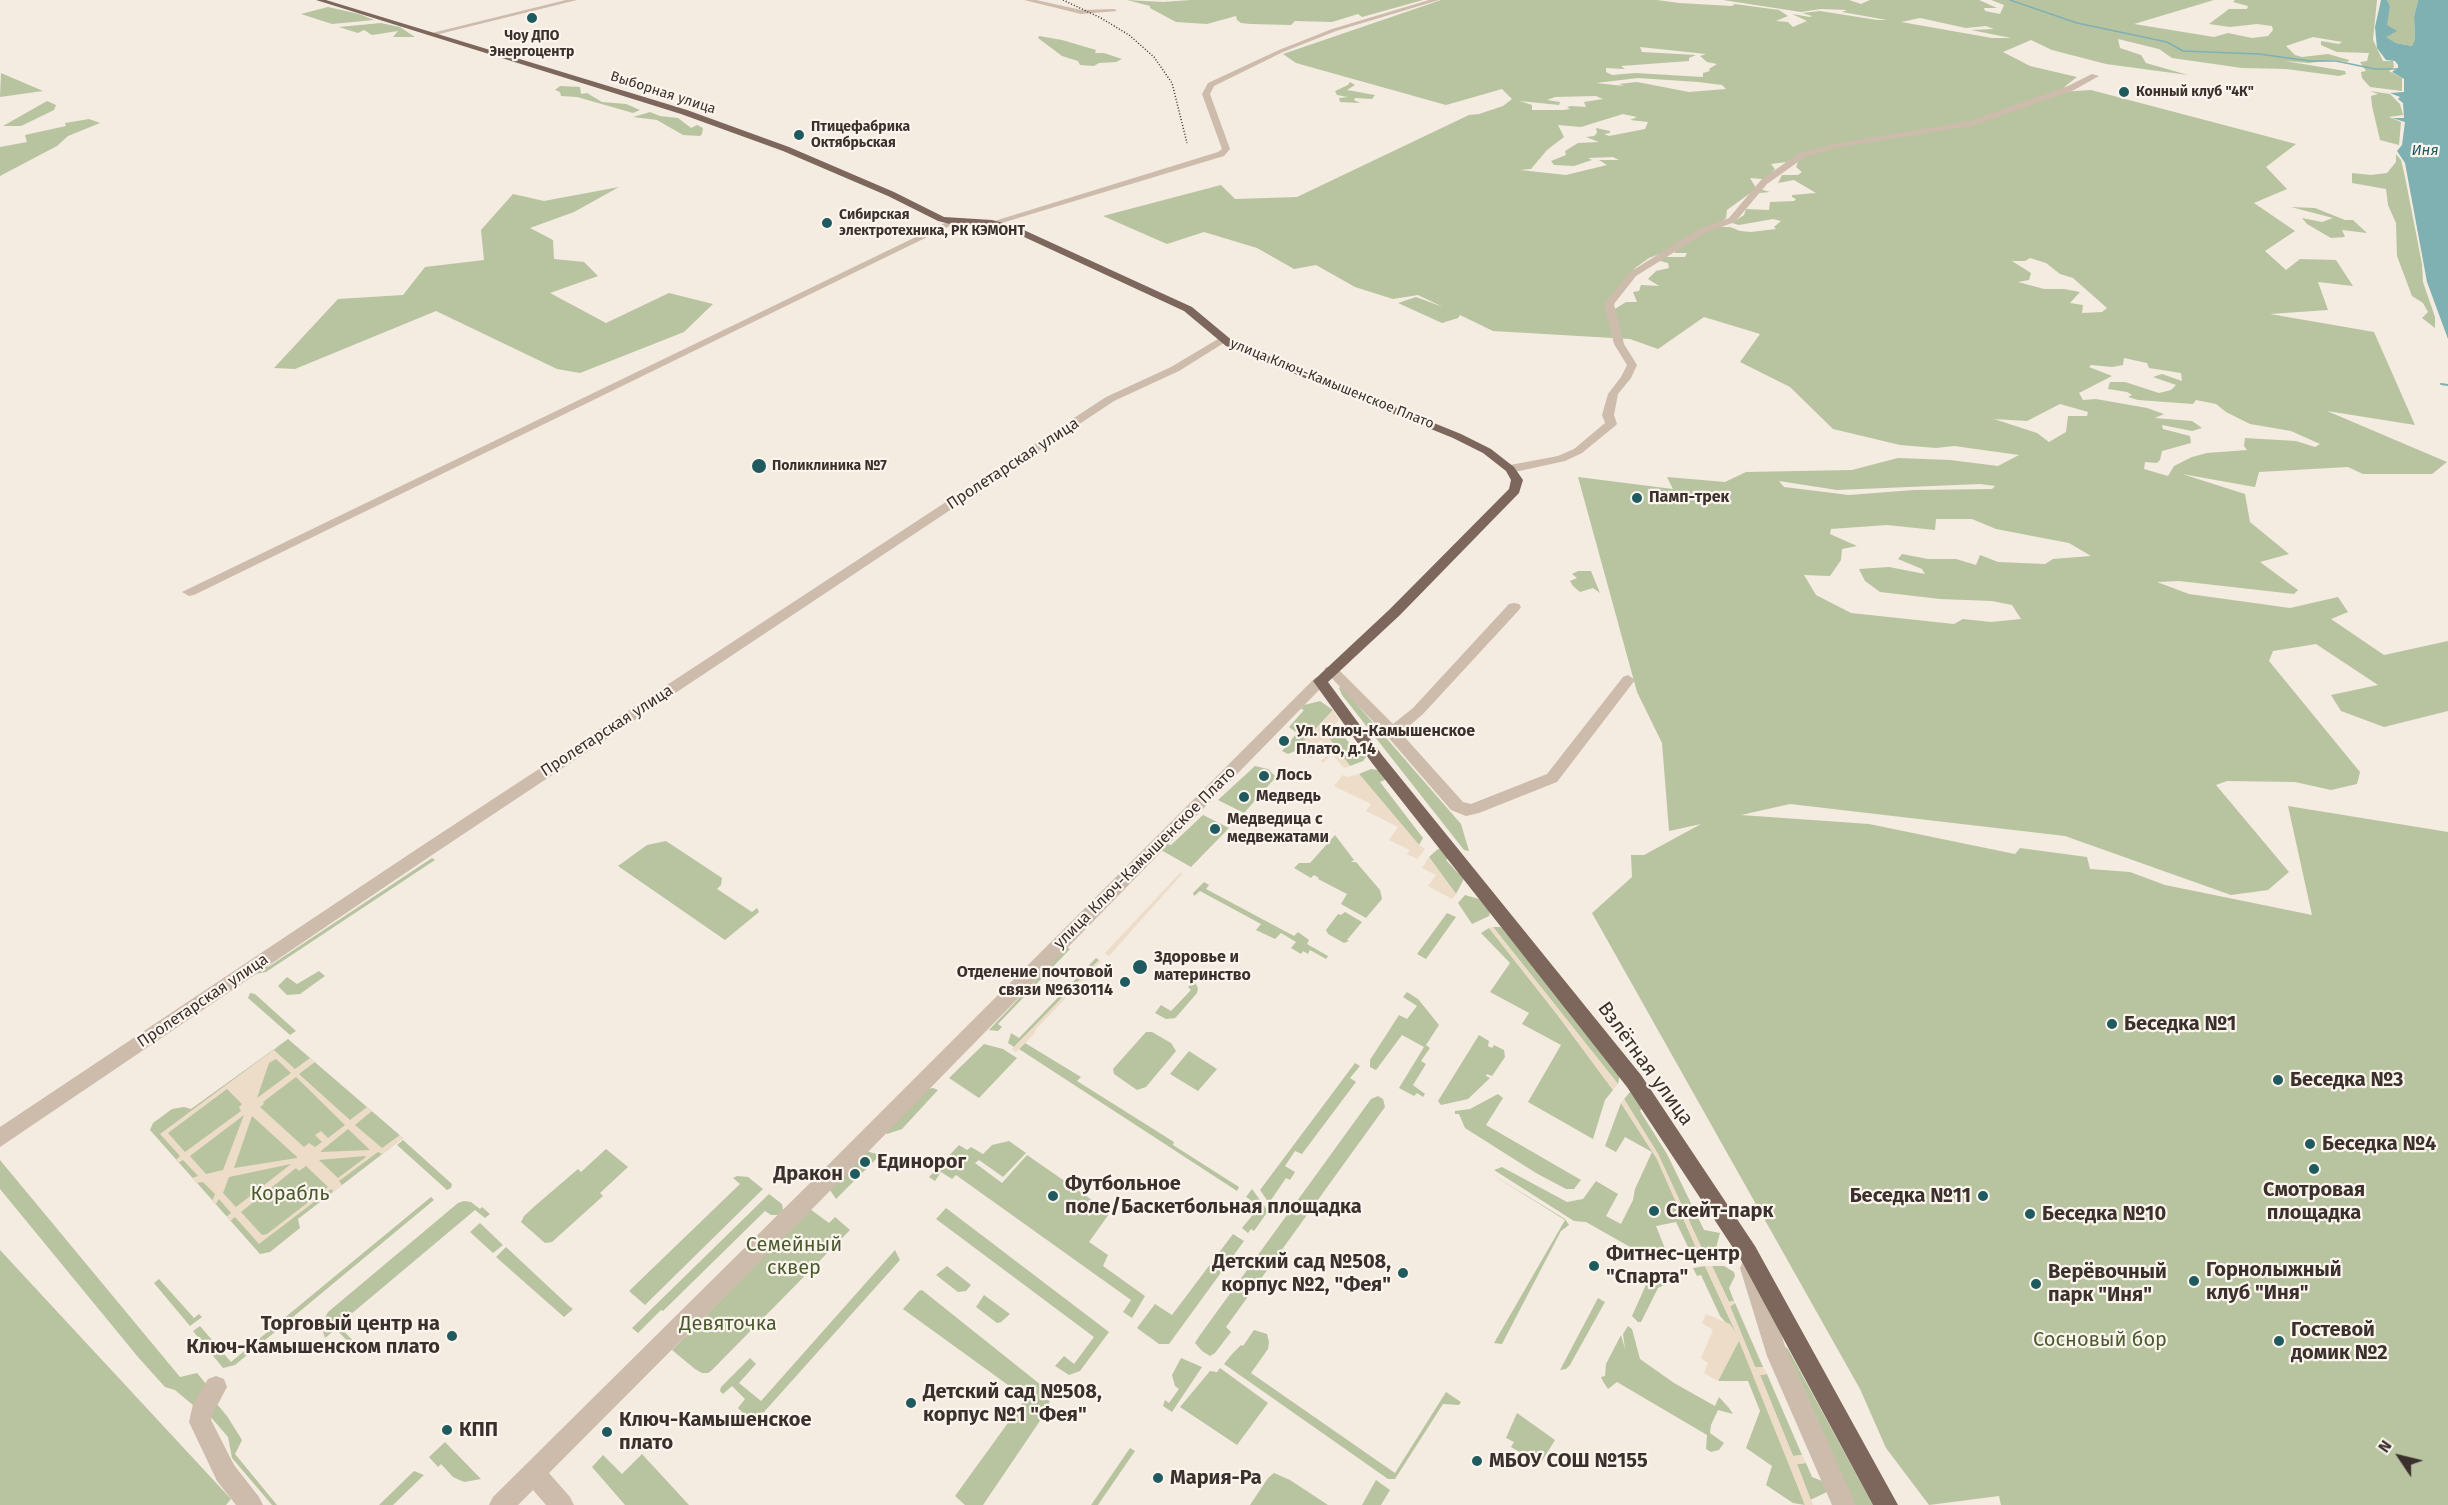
<!DOCTYPE html>
<html>
<head>
<meta charset="utf-8">
<style>
  body { margin:0 }
  #map { position:relative; width:2448px; height:1505px; overflow:hidden; background:#f4ebe1; font-family:"Fira Sans",sans-serif }
  canvas { display:block }
  .north { position:absolute; left:2370px; top:1427px; width:60px; height:60px; -webkit-text-stroke:4px #fbf5ee; paint-order:stroke; rotate:305deg; font-size:16px; font-weight:700; line-height:24px; text-align:center; color:#3b302b }
  .north::after { content:''; display:block; margin:auto; width:21px; height:27px; background:#3b302b; clip-path:polygon(50% 0,100% 100%,50% 72%,0 100%) }
</style>
</head>
<body>
<div id="map">
<canvas width="2448" height="1505"></canvas>
<div class="north">N</div>
</div>
<script>
const g = document.querySelector('canvas').getContext('2d');
g.lineJoin = 'round';
function fill(path, color) {
  g.fillStyle = color;
  g.fill(path, 'evenodd');
}
function toPath(rows) {
  const path = new Path2D();
  for (const r of rows) {
    path.moveTo(r[0], r[1]);
    for (let i = 2; i < r.length; i += 2) path.lineTo(r[i], r[i + 1]);
  }
  return path;
}
function trace(path, color, width, dash) {
  g.strokeStyle = color;
  g.lineWidth = width;
  g.lineCap = dash ? 'butt' : 'round';
  g.setLineDash(dash || []);
  g.stroke(path);
}
function drawText(font, color, halo, rows, align = 'center') {
  g.font = font + ' "Fira Sans",sans-serif';
  g.lineWidth = 4.5;
  g.setLineDash([]);
  g.textBaseline = 'middle';
  g.strokeStyle = halo;
  g.fillStyle = color;
  for (const [text, x, y, turn = 0] of rows) {
    g.save();
    g.translate(x, y);
    g.rotate((+turn || 0) * Math.PI / 180);
    g.textAlign = isNaN(turn) ? turn : align;
    if (halo) g.strokeText(text, 0, 0);
    g.fillText(text, 0, 0);
    g.restore();
  }
}
fill(toPath([
  [1127,0,1163,2,1191,0,1423,0,1362,17,1358,14,1332,22,1295,21,1291,25,1251,24,1241,23,1237,20,1236,16,1207,24,1176,22,1150,8,1150,6],
  [1441,0,1657,0,1679,3,1732,6,1735,4,1779,10,1788,16,1776,21,1788,22,1793,27,1807,21,1792,14,1810,17,1812,16,1802,13,1820,11,1877,20,1887,20,1842,12,1847,10,1821,9,1801,12,1723,0,1849,0,1861,4,1870,0,1979,0,1997,8,1984,8,1985,11,2000,14,2004,5,1991,0,2214,0,2134,24,2214,37,2228,33,2252,38,2268,36,2273,30,2272,26,2257,24,2230,27,2209,24,2229,9,2247,9,2248,6,2233,2,2235,0,2377,0,2373,40,2383,61,2393,61,2394,67,2389,71,2402,78,2402,91,2370,87,2362,78,2361,72,2366,71,2360,62,2367,61,2369,53,2337,52,2321,45,2321,41,2339,44,2342,42,2313,37,2286,46,2295,55,2302,57,2328,54,2349,60,2348,62,2333,60,2309,63,2285,61,2345,71,2346,74,2339,76,2286,69,2242,68,2172,58,2159,49,2118,39,2120,48,2141,55,2146,63,2188,75,2106,64,2052,50,2031,40,2003,52,2030,66,2077,77,2058,92,2091,90,2296,144,2266,167,2287,189,2254,203,2295,231,2265,251,2286,270,2300,259,2336,260,2353,286,2318,282,2328,310,2270,314,2374,332,2415,425,2327,411,2447,462,2432,474,2363,474,2348,467,2259,472,2255,487,2182,474,2245,494,2250,522,2289,554,2260,562,2298,590,2294,594,2179,581,2157,582,2189,594,2290,608,2338,597,2348,612,2331,619,2384,655,2448,641,2448,711,2384,727,2341,711,2331,695,2378,685,2316,644,2273,651,2269,661,2360,772,2357,784,2331,790,2295,782,2227,781,2216,785,2289,872,2268,890,2231,895,2065,836,1790,804,1741,815,1869,824,2015,854,2020,848,2087,857,2090,869,2130,872,2165,885,2312,915,2288,806,2448,832,2448,1505,2001,1505,1999,1496,1929,1505,1886,1448,1860,1389,1592,913,1632,877,1631,855,1644,855,1701,824,1669,831,1662,743,1637,692,1578,477,1673,489,1667,477,1725,482,1746,472,1852,470,1898,458,1950,460,1998,466,2019,455,1954,446,1936,448,1900,445,1833,429,1790,387,1740,362,1760,334,1704,317,1658,349,1630,339,1493,331,1460,315,1458,318,1442,323,1398,303,1416,297,1443,307,1418,295,1393,299,1355,287,1316,265,1294,269,1257,248,1204,232,1167,244,1103,216,1221,185,1235,199,1297,197,1469,115,1479,114,1503,106,1512,99,1502,89,1446,105,1296,63,1283,54],
  [1920,18,1966,28,1986,26,1994,29,1971,30,2011,38,1992,38,1901,22],
  [1640,47,1706,54,1700,56,1707,62,1717,64,1709,69,1710,71,1703,73,1703,77,1635,73,1612,75,1606,72,1606,68,1625,69,1621,66,1689,61,1689,58,1696,55,1642,52],
  [1638,78,1698,82,1722,85,1726,89,1689,92,1637,82,1619,84,1624,86,1596,83],
  [1596,96,1603,99,1584,102,1586,107,1571,106,1567,107,1570,109,1563,110,1532,110,1532,105,1520,101,1559,105,1560,102,1547,100,1555,97],
  [1623,114,1637,117,1630,120,1648,122,1645,129,1609,136,1604,134,1610,133,1610,131,1596,128,1597,133,1594,136,1586,137,1599,142,1578,143,1565,151,1566,155,1551,161,1554,165,1574,166,1592,160,1588,158,1613,157,1619,160,1599,160,1607,165,1566,175,1520,170,1531,169,1547,150,1564,137,1558,125,1581,127],
  [1794,161,1798,162,1796,167,1802,172,1798,175,1782,175,1778,183,1794,180,1816,193,1792,195,1792,197,1796,199,1794,201,1770,202,1769,210,1746,209,1744,215,1732,223,1739,225,1773,219,1781,221,1774,227,1776,229,1751,232,1740,231,1730,227,1716,227,1726,218,1727,210,1749,194,1770,192,1756,188,1750,178,1762,179,1764,182,1775,169,1771,164],
  [1673,249,1675,253,1687,253,1685,257,1654,257,1656,260,1668,263,1669,268,1656,271,1648,279,1659,286,1641,285,1639,291,1633,292,1637,302,1626,302,1615,309,1606,307,1635,268,1649,258],
  [2030,258,2046,263,2060,274,2073,278,2107,308,2102,312,2082,313,2083,305,2070,303,2080,292,2064,289,2044,289,2018,282,2029,280,2031,273,2012,261,2025,261],
  [2124,358,2147,363,2149,368,2181,373,2182,381,2162,374,2153,377,2176,385,2171,390,2159,393,2125,382,2110,382,2108,389,2127,392,2132,395,2128,397,2138,400,2193,404,2196,400,2216,404,2226,412,2250,424,2291,431,2320,444,2315,447,2296,441,2245,438,2244,446,2247,450,2207,453,2192,457,2174,466,2168,476,2144,469,2145,462,2157,463,2160,460,2162,451,2191,443,2190,436,2163,429,2162,425,2192,431,2202,428,2192,421,2155,418,2164,414,2147,408,2096,399,2083,400,2079,393,2112,376,2089,367,2091,365,2112,367,2123,365],
  [2060,404,2088,412,2087,416,2068,416,2066,432,2049,442,2037,433,1994,419,2027,421],
  [1779,481,1837,490,1980,484,1995,486,1992,489,1914,490,1849,495,1784,487],
  [1936,519,1972,519,1996,529,2069,543,2091,556,2053,559,2045,564,1998,562,1980,555,1976,565,1956,559,1928,559,1902,554,1898,559,1922,569,1925,574,1889,567,1859,569,1865,581,1880,592,1940,599,1992,601,2012,605,2021,619,1991,622,1963,619,1954,624,1851,613,1816,595,1804,575,1830,576,1841,560,1842,549,1857,546,1830,534,1831,529,1887,525,1935,530],
  [2387,0,2418,0,2414,17,2415,39,2412,46,2396,43,2385,37,2391,29,2386,24,2390,6],
  [328,7,359,14,374,20,332,24,301,14],
  [381,23,400,27,415,37,393,37,398,31,372,35,364,30,358,33,339,27],
  [1039,36,1062,40,1096,50,1095,53,1104,53,1122,59,1116,62,1099,63,1094,66,1080,65,1078,61,1062,56,1038,38],
  [1,73,43,91,0,97],
  [1350,82,1355,85,1347,90,1375,95,1372,99,1355,98,1354,100,1360,103,1340,102,1339,98,1348,97,1337,95,1335,91,1348,85],
  [560,86,580,87,581,94,587,93,602,102,626,104,640,110,633,113,577,97,561,96,560,92,555,90],
  [2370,91,2390,94,2400,104,2403,115,2389,117,2401,122,2399,145,2380,140,2372,106,2371,96,2378,94],
  [47,101,56,105,54,110,21,126,3,126],
  [650,112,660,116,678,118,691,128,697,125,703,128,702,134,700,136,683,135,657,120,633,117],
  [89,119,100,123,68,136,57,146,0,176,0,147,27,142,25,135,66,126,65,123],
  [2396,154,2401,160,2405,177,2422,264,2423,282,2435,317,2435,328,2422,318,2428,312,2423,303,2412,296,2397,256,2396,223,2388,205,2386,189,2352,183,2352,173,2371,175,2387,173,2396,162],
  [619,187,574,212,530,228,553,240,554,259,584,262,598,276,550,293,606,323,669,293,713,304,684,332,580,373,557,369,436,311,295,369,274,368,338,299,403,295,425,267,484,260,481,230,513,194,544,201],
  [2291,207,2315,208,2345,220,2353,220,2367,233,2342,230,2345,237,2331,238,2307,224,2302,218,2322,222,2333,218],
  [1578,571,1591,571,1600,593,1593,588,1580,592,1573,586,1570,581,1577,578,1572,574],
  [1341,686,1461,824,1469,851,1464,850,1342,695,1339,688],
  [1320,701,1333,710,1295,751,1288,754,1282,751,1297,733,1289,727,1304,710,1301,709,1304,705],
  [1334,725,1357,752,1363,750,1366,757,1363,761,1350,766,1325,733],
  [1255,766,1268,769,1276,777,1244,813,1218,800],
  [1371,769,1378,770,1387,779,1380,782,1423,838,1419,845,1359,774],
  [1203,815,1229,828,1191,867,1161,850,1167,844,1171,845],
  [1335,835,1354,860,1351,862,1356,862,1380,890,1382,899,1366,918,1341,904,1347,894,1318,879,1319,878,1314,875,1311,878,1294,868,1299,863,1310,863],
  [666,841,722,878,721,885,717,889,752,912,757,908,759,912,725,940,618,866,647,845],
  [1438,849,1446,849,1453,855,1446,860,1458,873,1467,873,1456,894,1429,857],
  [432,858,435,860,266,972,255,974,261,962,268,967],
  [1204,882,1209,885,1206,889,1294,936,1298,932,1309,940,1307,944,1328,956,1326,959,1310,950,1308,954,1303,951,1301,954,1291,948,1296,942,1281,933,1275,939,1256,930,1261,924,1200,891,1194,896,1193,893],
  [1465,895,1479,899,1490,912,1489,916,1472,924,1458,903],
  [1345,912,1362,922,1347,940,1349,941,1344,943,1328,934,1326,930,1338,914,1341,915],
  [1447,913,1456,917,1426,959,1417,954],
  [1493,927,1501,927,1615,1067,1620,1073,1618,1084],
  [1489,928,1556,1013,1613,1090,1605,1100,1593,1139,1528,1102,1561,1045,1522,1024,1529,1013,1490,992,1510,963,1481,933],
  [1067,947,1070,949,998,1024,1002,1027,998,1031,989,1030],
  [1096,958,1099,960,1014,1047,1008,1043,1011,1033,1019,1038],
  [319,971,325,976,300,994,287,995,278,986,287,977,297,984],
  [1194,981,1198,988,1197,993,1178,1015,1175,1018,1166,1019,1155,1013,1161,1005,1171,1011,1191,990,1188,987],
  [1407,992,1418,999,1439,1025,1426,1045,1430,1048,1421,1061,1426,1064,1413,1085,1425,1094,1423,1097,1417,1093,1414,1096,1399,1088,1424,1047,1402,1035,1376,1070,1370,1067,1370,1060,1399,1015,1407,1019,1417,1006,1403,997],
  [250,993,255,994,296,1031,290,1035,248,998],
  [1146,1032,1152,1032,1171,1043,1176,1051,1146,1087,1137,1090,1114,1074,1113,1069],
  [1479,1035,1489,1041,1488,1046,1492,1048,1494,1045,1504,1050,1505,1057,1492,1076,1487,1074,1486,1076,1490,1078,1468,1099,1441,1105,1438,1101],
  [288,1039,403,1138,298,1219,300,1228,270,1252,260,1254,150,1130,153,1123,172,1109,184,1107,191,1109],
  [1025,1043,1081,1077,1077,1081,1174,1142,1173,1145,1239,1187,1237,1191,1019,1049],
  [984,1044,1003,1049,1017,1058,979,1098,949,1078],
  [1189,1051,1217,1069,1198,1091,1170,1074],
  [1355,1063,1360,1066,1350,1078,1356,1082,1302,1154,1295,1151,1285,1166,1295,1172,1290,1180,1286,1178,1269,1203,1260,1190],
  [933,1088,938,1090,902,1129,887,1134,885,1132,924,1090],
  [1630,1092,1646,1102,1640,1111,1667,1154,1704,1230,1720,1233,1716,1248,1712,1251,1703,1251,1658,1154,1624,1099],
  [1498,1094,1503,1098,1486,1125,1581,1180,1574,1189,1566,1189,1536,1173,1465,1128,1459,1114,1455,1114,1455,1111,1470,1109],
  [1378,1096,1383,1099,1385,1107,1226,1327,1231,1332,1215,1353,1210,1356,1202,1351,1195,1343,1200,1335,1371,1099],
  [1621,1103,1657,1159,1698,1252,1691,1253,1676,1222,1656,1226,1666,1251,1646,1256,1586,1222,1574,1221,1494,1170,1502,1167,1567,1202,1583,1199,1596,1181,1618,1194,1606,1216,1621,1224,1633,1200,1635,1189,1652,1152,1625,1137,1616,1152,1605,1146],
  [403,1140,452,1184,451,1188,447,1190,397,1145],
  [1009,1141,1026,1153,1003,1177,979,1160,975,1163,1002,1183,1027,1155,1105,1209,1109,1214,1089,1242,1108,1255,1103,1266,1145,1296,1132,1318,1123,1312,1131,1300,956,1175,952,1179,941,1172,935,1181,929,1177,959,1145,967,1150,971,1147,983,1154,992,1145],
  [606,1149,628,1167,600,1193,603,1196,552,1242,545,1243,521,1222,524,1216,536,1205,578,1169,581,1172],
  [866,1151,880,1155,836,1199,830,1190],
  [0,1160,180,1377,197,1373,207,1385,194,1406,175,1390,165,1387,138,1357,0,1189],
  [1488,1172,1565,1219,1569,1225,1561,1231,1502,1344,1494,1343,1565,1220],
  [737,1176,748,1177,763,1189,645,1305,629,1291,740,1184,733,1178],
  [1252,1189,1268,1211,1254,1231,1251,1229,1248,1233,1242,1228,1260,1206,1246,1197],
  [769,1194,782,1204,783,1210,778,1215,771,1215,765,1211,663,1311,661,1310,638,1333,632,1328],
  [431,1197,434,1200,235,1365,223,1368,193,1331,200,1326,231,1362],
  [464,1201,471,1202,480,1209,482,1207,490,1214,485,1218,475,1210,338,1325,355,1343,352,1346,336,1329,325,1338,321,1325,328,1312,458,1203],
  [946,1208,1109,1332,1080,1371,1069,1375,1055,1366,1064,1356,1074,1364,1094,1337,936,1219],
  [810,1209,829,1223,835,1217,850,1230,712,1370,708,1373,702,1373,695,1369,672,1350],
  [480,1223,503,1245,493,1253,470,1232],
  [1233,1234,1244,1241,1169,1344,1159,1344,1137,1328,1155,1304,1172,1315],
  [506,1247,568,1305,573,1309,564,1317,496,1257],
  [0,1250,231,1499,226,1505,0,1505],
  [895,1250,900,1260,764,1412,746,1416,738,1408,745,1399,732,1386,723,1394,720,1391,721,1387,750,1358,756,1364,739,1383,761,1401],
  [947,1266,971,1285,966,1291,958,1292,936,1275],
  [1705,1266,1737,1335,1720,1316,1701,1275,1697,1276,1693,1268],
  [1712,1266,1724,1266,1734,1272,1735,1276,1729,1288,1734,1301,1729,1302],
  [1658,1273,1672,1272,1674,1280,1658,1288,1641,1322,1638,1322,1632,1316,1649,1278],
  [159,1279,194,1318,199,1314,202,1317,190,1326,154,1283],
  [922,1290,1046,1389,1050,1398,1048,1409,983,1505,965,1505,955,1496,1026,1398,903,1309,919,1291],
  [984,1295,1010,1314,1001,1322,997,1323,976,1307],
  [1598,1298,1605,1302,1570,1365,1566,1369,1560,1370],
  [1735,1303,1763,1367,1755,1367,1730,1306],
  [1628,1326,1632,1329,1640,1359,1674,1383,1715,1406,1719,1397,1729,1408,1733,1414,1718,1410,1711,1425,1710,1433,1724,1443,1719,1450,1711,1452,1706,1449,1707,1435,1651,1402,1617,1382,1608,1389,1604,1383,1601,1377,1605,1376,1606,1364,1621,1335,1625,1349,1623,1334],
  [1254,1330,1267,1334,1269,1342,1268,1349,1251,1373,1395,1473,1446,1392,1461,1402,1459,1405,1443,1404,1395,1479,1388,1479,1224,1364,1232,1354,1241,1345,1243,1346],
  [1739,1340,1767,1405,1805,1505,1793,1503,1766,1485,1772,1466,1746,1448,1760,1411,1748,1381,1718,1381],
  [1783,1345,1788,1349,1873,1505,1855,1505,1791,1360,1778,1355],
  [1181,1358,1202,1367,1172,1412,1163,1406,1165,1400,1169,1403,1179,1389,1175,1386,1172,1375],
  [1220,1368,1268,1403,1237,1445,1180,1407,1210,1371,1217,1372],
  [1767,1374,1802,1455,1793,1456,1760,1375],
  [216,1403,227,1416,242,1440,235,1454,277,1505,272,1505,232,1458,228,1437,209,1415],
  [1517,1413,1555,1440,1540,1464,1511,1447,1514,1442,1506,1438],
  [445,1442,481,1479,464,1482,453,1477,441,1464,438,1467,429,1457],
  [1130,1448,1135,1451,1098,1505,1091,1505],
  [642,1454,689,1505,625,1505,592,1467,603,1455,622,1474],
  [1806,1463,1812,1477,1827,1483,1827,1492,1810,1500,1797,1464],
  [414,1471,424,1475,393,1505,379,1505],
  [1274,1473,1290,1480,1328,1505,1250,1505,1268,1478],
  [1376,1480,1390,1490,1381,1505,1362,1505]
]), '#b8c4a0');
fill(toPath([
  [1333,710,1339,720,1326,734,1350,766,1344,768,1332,754,1323,763,1321,761,1330,752,1321,740,1309,752,1314,755,1312,758,1295,751],
  [1359,774,1419,845,1425,849,1417,859,1407,854,1410,850,1389,840,1398,827,1366,811,1371,804,1334,786,1343,775,1348,777],
  [1429,857,1456,894,1452,899,1428,886,1436,875,1422,868],
  [1181,872,1182,874,1109,956,1105,953],
  [1493,927,1618,1084,1613,1090,1556,1013,1489,928],
  [1099,960,1101,961,1036,1029,1034,1034,1016,1052,1012,1049],
  [288,1039,274,1050,295,1069,310,1058,315,1062,299,1074,350,1120,367,1107,372,1111,355,1125,382,1148,400,1135,403,1138,382,1154,378,1152,339,1181,342,1185,329,1196,333,1191,331,1189,259,1244,235,1217,230,1221,226,1217,231,1213,219,1199,215,1205,212,1201,215,1194,203,1182,196,1183,192,1178,198,1176,183,1160,178,1163,176,1160,180,1156,160,1134],
  [276,1059,291,1073,257,1098,269,1063],
  [296,1077,345,1125,328,1138,321,1131,315,1135,322,1142,315,1147,309,1143,304,1147,260,1107,264,1104,263,1102],
  [227,1089,242,1104,239,1107,241,1111,185,1152,168,1133],
  [244,1115,223,1170,206,1174,190,1156],
  [252,1116,297,1157,297,1158,234,1168],
  [348,1129,370,1150,321,1152,321,1151],
  [366,1157,338,1178,319,1160,365,1156],
  [291,1164,236,1207,223,1193,229,1177],
  [306,1166,328,1187,267,1234,262,1235,241,1212,296,1168,299,1171],
  [1624,1099,1658,1154,1703,1251,1698,1252,1657,1159,1621,1103],
  [1705,1266,1712,1266,1729,1302,1734,1301,1735,1303,1730,1307,1755,1367,1763,1367,1767,1374,1760,1375,1793,1456,1802,1455,1806,1463,1797,1464,1813,1505,1805,1505,1739,1341,1718,1381,1704,1373,1708,1363,1701,1358,1713,1330,1702,1323,1706,1314,1730,1324,1737,1334]
]), '#ecdcc8');
fill(toPath([
  [2381,0,2387,0,2390,6,2387,25,2397,31,2386,37,2396,43,2412,46,2415,39,2414,17,2418,0,2448,0,2448,339,2427,282,2405,163,2397,151,2402,145,2405,122,2392,118,2404,118,2403,103,2398,99,2400,97,2390,93,2404,92,2404,79,2392,72,2398,68,2398,65,2395,61,2386,60,2377,48,2375,27]
]), '#7fb0b2');
trace(toPath([
  [2010,0,2077,23,2167,42,2183,51,2259,54,2310,61,2336,61,2375,69,2399,69]
]), '#7fb0b2', 1.5);
trace(toPath([
  [2441,384,2448,385]
]), '#7fb0b2', 2);
fill(toPath([
  [566,0,577,0,431,36,428,34,566,0],
  [1024,0,1036,0,1081,10,1114,9,1117,11,1081,14,1024,0],
  [1429,0,1439,0,1336,31,1283,52,1214,86,1210,94,1230,149,1224,156,995,225,988,223,1218,152,1222,149,1202,94,1208,83,1279,50,1332,29,1429,0],
  [2092,74,2099,76,2074,90,1975,125,1835,148,1805,157,1767,184,1735,222,1705,233,1636,276,1614,304,1624,344,1637,365,1631,378,1618,394,1614,415,1617,424,1615,426,1582,453,1565,461,1510,473,1504,469,1510,465,1558,456,1574,449,1605,423,1602,415,1608,394,1621,377,1627,365,1614,344,1604,304,1630,272,1699,229,1729,218,1761,180,1799,153,1834,144,1970,121,2068,86,2092,74],
  [951,220,958,222,194,595,189,596,182,592,951,220],
  [1223,336,1228,339,1227,341,1179,371,1114,401,432,855,0,1147,0,1127,420,847,1106,397,1171,367,1223,336],
  [1514,603,1519,604,1521,607,1519,610,1423,714,1401,733,1463,802,1471,804,1547,774,1623,677,1628,675,1635,680,1557,782,1479,813,1466,816,1451,810,1387,736,1324,670,1326,667,1336,667,1393,724,1413,708,1509,604,1514,603],
  [1320,676,1325,678,1327,681,1325,684,822,1199,549,1473,570,1497,574,1505,546,1505,533,1490,518,1505,489,1505,493,1497,808,1185,1315,678,1320,676],
  [1750,1258,1757,1261,1785,1346,1856,1505,1832,1505,1767,1356,1740,1268,1743,1261,1750,1258],
  [216,1376,224,1379,227,1387,212,1415,211,1420,234,1465,259,1497,263,1505,236,1505,217,1481,189,1422,193,1404,208,1379,216,1376]
]), '#cdbbac');
fill(toPath([
  [316,0,326,0,687,110,789,147,894,192,944,217,992,220,1015,226,1192,307,1234,342,1461,434,1491,449,1514,467,1523,480,1519,493,1400,615,1328,682,1382,755,1641,1075,1755,1246,1898,1505,1873,1505,1741,1260,1627,1087,1372,763,1313,681,1390,609,1509,489,1511,480,1506,471,1483,453,1453,438,1226,346,1184,311,1009,230,992,226,954,225,938,221,888,196,783,151,681,114,316,0]
]), '#7d675c');
trace(toPath([
  [1063,0,1101,18,1129,35,1154,57,1172,83,1187,143]
]), '#3b302b', 1.5, [1, 2]);
for (const [x, y, r, color] of [
  [532,18,6,"#1f5a5e"],
  [2124,92,6,"#1f5a5e"],
  [799,135,6,"#1f5a5e"],
  [827,223,6,"#1f5a5e"],
  [759,466,8,"#1f5a5e"],
  [1637,498,6,"#1f5a5e"],
  [1284,741,6,"#1f5a5e"],
  [1264,776,6,"#1f5a5e"],
  [1244,797,6,"#1f5a5e"],
  [1215,829,6,"#1f5a5e"],
  [1140,967,8,"#1f5a5e"],
  [1125,982,6,"#1f5a5e"],
  [2112,1024,6,"#1f5a5e"],
  [2278,1080,6,"#1f5a5e"],
  [2310,1144,6,"#1f5a5e"],
  [865,1162,6,"#1f5a5e"],
  [2314,1169,6,"#1f5a5e"],
  [855,1174,6,"#1f5a5e"],
  [1053,1196,6,"#1f5a5e"],
  [1983,1196,6,"#1f5a5e"],
  [1654,1211,6,"#1f5a5e"],
  [2030,1214,6,"#1f5a5e"],
  [1594,1266,6,"#1f5a5e"],
  [1403,1273,6,"#1f5a5e"],
  [2194,1281,6,"#1f5a5e"],
  [2036,1284,6,"#1f5a5e"],
  [452,1336,6,"#1f5a5e"],
  [2279,1341,6,"#1f5a5e"],
  [911,1403,6,"#1f5a5e"],
  [447,1430,6,"#1f5a5e"],
  [607,1432,6,"#1f5a5e"],
  [1477,1461,6,"#1f5a5e"],
  [1158,1478,6,"#1f5a5e"]
]) {
  const dot = new Path2D();
  dot.arc(x, y, r, 0, 2 * Math.PI);
  g.fillStyle = color;
  g.fill(dot);
  trace(dot, '#fbf5ee', 2);
}
drawText('bold 14px', '#3b302b', '#fbf5ee', [
  ["Чоу ДПО",532,36,"center"],
  ["Энергоцентр",532,52,"center"],
  ["Конный клуб \"4К\"",2136,92],
  ["Птицефабрика",811,127],
  ["Октябрьская",811,143],
  ["Сибирская",839,215],
  ["электротехника, РК КЭМОНТ",839,231],
  ["Поликлиника №7",772,466]
], 'left');
drawText('14px', '#3b302b', '#fbf5ee', [
  ["Выборная улица",663,93,18],
  ["улица Ключ-Камышенское Плато",1332,384,22]
]);
drawText('italic 15px', '#1f5a5e', '#fbf5ee', [
  ["Иня",2425,151]
]);
drawText('16px', '#3b302b', '#fbf5ee', [
  ["Пролетарская улица",1013,464,-33],
  ["Пролетарская улица",607,731,-33],
  ["улица Ключ-Камышенское Плато",1145,858,-45],
  ["Пролетарская улица",203,1001,-34]
]);
drawText('bold 16px', '#3b302b', '#fbf5ee', [
  ["Памп-трек",1649,498],
  ["Ул. Ключ-Камышенское",1296,732],
  ["Плато, д.14",1296,750],
  ["Лось",1276,776],
  ["Медведь",1256,797],
  ["Медведица с",1227,820],
  ["медвежатами",1227,838],
  ["Здоровье и",1154,958],
  ["материнство",1154,976],
  ["Отделение почтовой",1113,973,"right"],
  ["связи №630114",1113,991,"right"]
], 'left');
drawText('bold 20px', '#3b302b', '#fbf5ee', [
  ["Беседка №1",2124,1024],
  ["Беседка №3",2290,1080],
  ["Беседка №4",2322,1144],
  ["Единорог",877,1162],
  ["Дракон",843,1174,"right"],
  ["Футбольное",1065,1184],
  ["поле/Баскетбольная площадка",1065,1207],
  ["Смотровая",2314,1190,"center"],
  ["площадка",2314,1213,"center"],
  ["Беседка №11",1971,1196,"right"],
  ["Скейт-парк",1666,1211],
  ["Беседка №10",2042,1214],
  ["Фитнес-центр",1606,1254],
  ["\"Спарта\"",1606,1277],
  ["Детский сад №508,",1391,1262,"right"],
  ["корпус №2, \"Фея\"",1391,1285,"right"],
  ["Горнолыжный",2206,1270],
  ["клуб \"Иня\"",2206,1293],
  ["Верёвочный",2048,1272],
  ["парк \"Иня\"",2048,1295],
  ["Торговый центр на",440,1324,"right"],
  ["Ключ-Камышенском плато",440,1347,"right"],
  ["Гостевой",2291,1330],
  ["домик №2",2291,1353],
  ["Детский сад №508,",923,1392],
  ["корпус №1 \"Фея\"",923,1415],
  ["Ключ-Камышенское",619,1420],
  ["плато",619,1443],
  ["КПП",459,1430],
  ["МБОУ СОШ №155",1489,1461],
  ["Мария-Ра",1170,1478]
], 'left');
drawText('20px', '#3b302b', '#fbf5ee', [
  ["Взлётная улица",1645,1064,54]
]);
drawText('20px', '#4a5a2e', '#fbf5ee', [
  ["Корабль",290,1194],
  ["Семейный",794,1245],
  ["сквер",794,1268],
  ["Девяточка",728,1324],
  ["Сосновый бор",2100,1340]
]);
</script>
</body>
</html>
